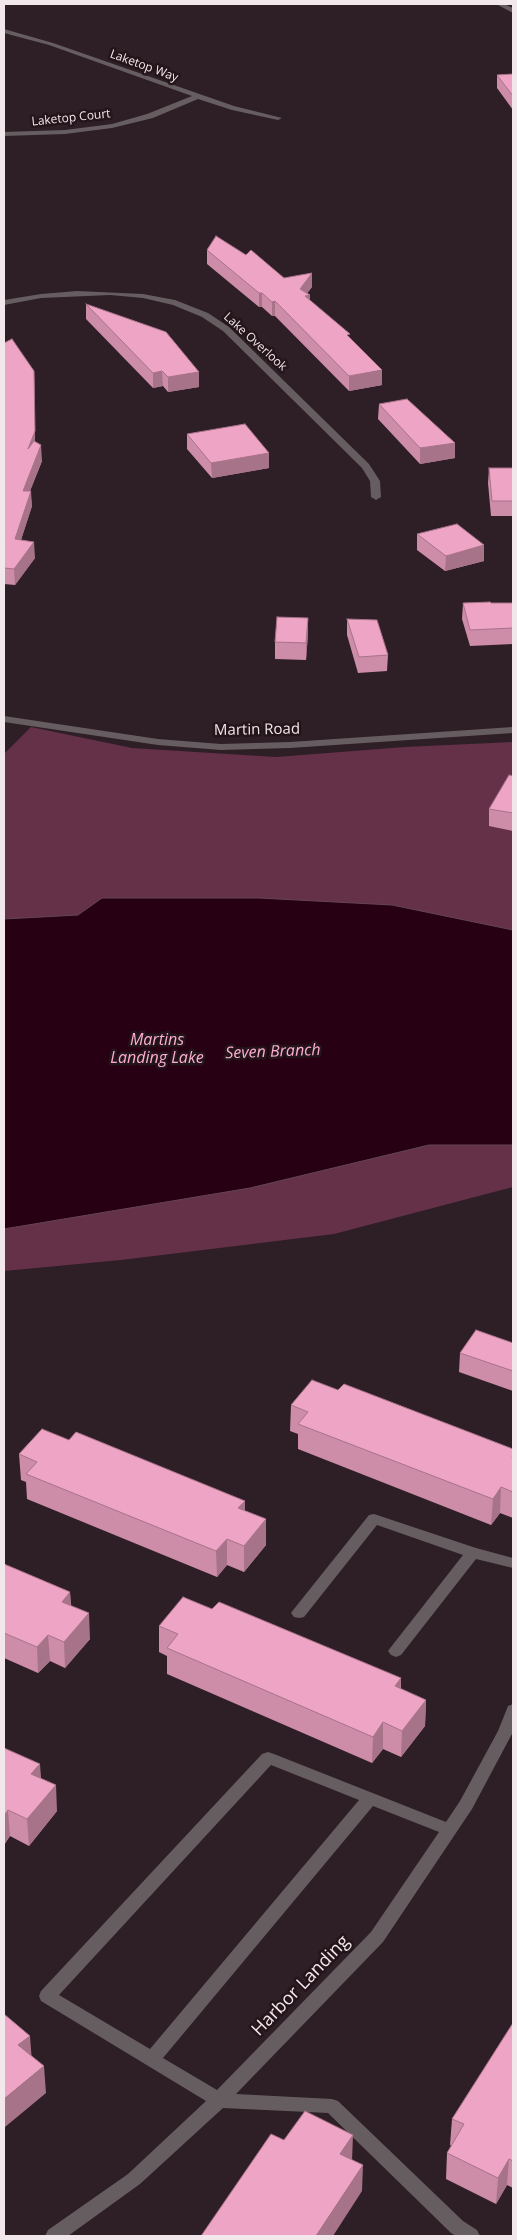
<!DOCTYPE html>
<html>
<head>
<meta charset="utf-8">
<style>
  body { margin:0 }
  #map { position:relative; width:517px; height:2240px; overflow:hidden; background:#2e1e25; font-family:"Open Sans",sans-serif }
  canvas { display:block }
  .frame { position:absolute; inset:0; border:5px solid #f2e7eb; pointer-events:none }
</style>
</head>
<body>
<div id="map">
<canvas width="517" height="2240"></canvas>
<div class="frame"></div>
</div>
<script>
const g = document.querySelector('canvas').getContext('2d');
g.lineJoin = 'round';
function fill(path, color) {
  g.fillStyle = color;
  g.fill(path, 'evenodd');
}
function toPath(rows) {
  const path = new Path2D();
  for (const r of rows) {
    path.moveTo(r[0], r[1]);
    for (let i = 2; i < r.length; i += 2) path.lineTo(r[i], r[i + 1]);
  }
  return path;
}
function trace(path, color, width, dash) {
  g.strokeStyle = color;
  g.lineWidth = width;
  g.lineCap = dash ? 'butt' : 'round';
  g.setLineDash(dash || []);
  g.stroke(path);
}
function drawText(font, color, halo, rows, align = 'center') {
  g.font = font + ' "Open Sans",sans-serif';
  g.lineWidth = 5;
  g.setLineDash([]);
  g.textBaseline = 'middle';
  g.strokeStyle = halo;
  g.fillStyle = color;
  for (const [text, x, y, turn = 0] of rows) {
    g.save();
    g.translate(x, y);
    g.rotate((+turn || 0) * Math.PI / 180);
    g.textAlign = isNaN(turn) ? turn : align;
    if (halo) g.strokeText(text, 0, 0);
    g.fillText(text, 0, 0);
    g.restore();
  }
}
fill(toPath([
  [31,727,132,748,276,757,405,747,513,742,513,1187,334,1234,121,1260,4,1271,4,754]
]), '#643149');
const water = toPath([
  [102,898,259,898,392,905,513,930,513,1145,429,1145,250,1188,4,1229,4,919,78,915,102,898]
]);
fill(water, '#270014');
trace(water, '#644554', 1);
fill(toPath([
  [496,4,504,4,513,8,513,13,496,4],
  [4,29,53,43,234,106,282,118,278,120,232,110,198,99,153,118,112,128,65,134,4,136,4,132,65,130,112,124,147,114,192,96,49,45,4,33,4,29],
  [77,291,143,294,175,300,208,313,229,327,369,464,380,481,381,497,376,500,371,497,370,481,362,468,223,331,202,317,173,305,143,298,110,295,41,298,4,305,4,300,41,294,77,291],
  [4,716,158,739,221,744,290,742,513,727,513,733,290,748,221,750,158,745,4,722,4,716],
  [374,1514,476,1548,513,1558,513,1568,476,1559,401,1655,396,1657,391,1655,388,1651,391,1647,463,1555,377,1525,304,1617,299,1618,294,1617,291,1613,294,1609,369,1515,374,1514],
  [513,1704,513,1732,472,1809,383,1942,236,2094,332,2099,338,2101,463,2221,477,2230,480,2236,456,2236,451,2233,328,2113,223,2108,140,2184,68,2236,45,2236,48,2230,128,2174,206,2101,41,2001,39,1996,41,1991,262,1754,268,1752,274,1754,446,1822,460,1801,498,1731,508,1706,513,1704],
  [271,1765,359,1800,150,2049,59,1995,271,1765],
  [373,1806,439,1832,371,1932,217,2090,163,2058,373,1806]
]), '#665d61');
fill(toPath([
  [513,74,513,110,497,88,497,75],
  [207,250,284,278,312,273,312,287,307,293,310,300,350,338,382,385,349,391,275,316,272,316,262,307,259,307,207,264],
  [86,304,199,387,168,392,163,386,153,388,86,319],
  [4,343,34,371,35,442,42,461,30,491,32,506,21,540,35,558,15,585,4,584],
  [379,404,455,443,455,458,420,464,378,419],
  [187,434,269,453,269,468,212,478,187,449],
  [489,468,513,468,513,516,491,516,488,483],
  [417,534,484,545,484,561,445,571,417,550],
  [463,603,513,603,513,644,470,646,462,619],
  [308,618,308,634,306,660,275,659,275,642],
  [347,619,388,655,387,671,358,673,347,635],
  [513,776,513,831,489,826,489,809],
  [513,1343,513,1391,459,1372,460,1353],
  [338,1390,513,1449,513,1518,500,1513,491,1525,298,1449,298,1434,290,1431,291,1405],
  [69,1440,245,1501,245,1511,266,1519,266,1545,244,1572,227,1565,217,1577,27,1499,26,1482,21,1480,19,1454],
  [4,1564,70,1592,71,1605,90,1639,65,1668,50,1661,38,1673,4,1658],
  [212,1609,401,1678,401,1689,426,1700,425,1726,401,1757,383,1749,372,1763,167,1674,167,1656,159,1652,159,1626],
  [4,1748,41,1778,57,1811,29,1846,10,1836,4,1845],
  [513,2023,513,2188,507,2185,496,2204,446,2179,447,2153,452,2146,450,2145,452,2119]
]), '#cd8da9');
fill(toPath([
  [312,273,312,287,306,295,310,295,310,309,300,289],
  [259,293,262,293,262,307,259,307],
  [275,301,275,316,272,316,272,302],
  [382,370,382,385,349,391,349,376],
  [34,371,35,446,28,449],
  [162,371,163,386,153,388,153,373],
  [199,372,199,387,168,392,168,377],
  [455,443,455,458,420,464,420,448],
  [41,445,42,461,24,506,23,491],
  [269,453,269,468,212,478,211,463],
  [31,491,32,506,16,555,15,539],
  [34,542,35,558,15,585,14,569],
  [484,545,484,561,445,571,446,556],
  [308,618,308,634,306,660,306,643],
  [501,1487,500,1513,491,1525,493,1499],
  [245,1501,245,1526,238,1508],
  [266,1519,266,1545,244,1572,244,1546],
  [227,1539,227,1565,217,1577,216,1551],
  [70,1592,71,1618,62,1602],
  [89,1613,90,1639,65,1668,64,1642],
  [48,1635,50,1661,38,1673,37,1647],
  [401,1678,400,1704,395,1686],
  [426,1700,425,1726,401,1757,402,1731],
  [383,1722,383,1749,372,1763,373,1737],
  [40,1764,42,1790,31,1774],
  [56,1785,57,1811,29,1846,27,1819],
  [8,1810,10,1836,4,1845,4,1816],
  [30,2036,32,2062,18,2045],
  [44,2066,46,2093,5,2127,4,2099],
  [353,2135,352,2161,340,2154],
  [509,2159,507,2185,496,2204,498,2178],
  [363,2165,362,2191,333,2236,316,2236]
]), '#a77389');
const building = toPath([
  [513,74,513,96,497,75,513,74],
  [216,236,246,255,251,250,284,278,312,273,300,289,310,295,305,296,350,334,347,335,382,370,349,376,275,301,272,302,262,293,259,293,207,250,216,236],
  [86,304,166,332,199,372,168,377,162,371,153,373,86,304],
  [12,339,34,371,35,431,28,449,34,441,41,445,23,491,31,491,15,539,34,542,14,569,4,568,4,343,12,339],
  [407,399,455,443,420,448,379,404,407,399],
  [245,424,269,453,211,463,187,434,245,424],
  [489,468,513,468,513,501,492,501,489,468],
  [457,524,484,545,446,556,417,534,457,524],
  [490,602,491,603,513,603,513,628,470,630,463,603,490,602],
  [277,617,308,618,306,643,275,642,277,617],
  [347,619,377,620,388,655,359,657,347,619],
  [509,775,513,776,513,813,489,809,509,775],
  [476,1330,513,1343,513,1371,460,1353,476,1330],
  [312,1380,338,1390,344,1384,513,1449,513,1455,512,1457,513,1458,513,1492,501,1487,493,1499,298,1424,308,1412,291,1405,312,1380],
  [42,1429,69,1440,76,1432,245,1501,238,1508,266,1519,244,1546,227,1539,216,1551,26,1474,37,1462,19,1454,42,1429],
  [4,1564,70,1592,62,1602,89,1613,64,1642,48,1635,37,1647,4,1633,4,1564],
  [183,1597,212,1609,219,1602,401,1678,395,1686,426,1700,402,1731,383,1722,373,1737,167,1648,178,1634,159,1626,183,1597],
  [4,1748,40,1764,31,1774,56,1785,27,1819,8,1810,4,1816,4,1748],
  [4,2014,30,2036,18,2045,44,2066,4,2099,4,2014],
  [513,2023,513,2161,509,2159,498,2178,447,2153,464,2124,452,2119,513,2023],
  [305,2111,353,2135,340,2154,363,2165,316,2236,201,2236,271,2134,284,2140,305,2111]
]);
fill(building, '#eea4c4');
trace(building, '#a77389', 1);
drawText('12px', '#f2e7eb', '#24151b', [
  ["Laketop Way",144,66,20],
  ["Laketop Court",71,118,-6],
  ["Lake Overlook",255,342,42]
]);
drawText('15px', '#f2e7eb', '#24151b', [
  ["Martin Road",257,730,-1]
]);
drawText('italic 16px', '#fdaed0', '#24151b', [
  ["Martins",157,1040],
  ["Landing Lake",157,1058],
  ["Seven Branch",273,1052,-2]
]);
drawText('18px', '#f2e7eb', '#24151b', [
  ["Harbor Landing",301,1986,-46]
]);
</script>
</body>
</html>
